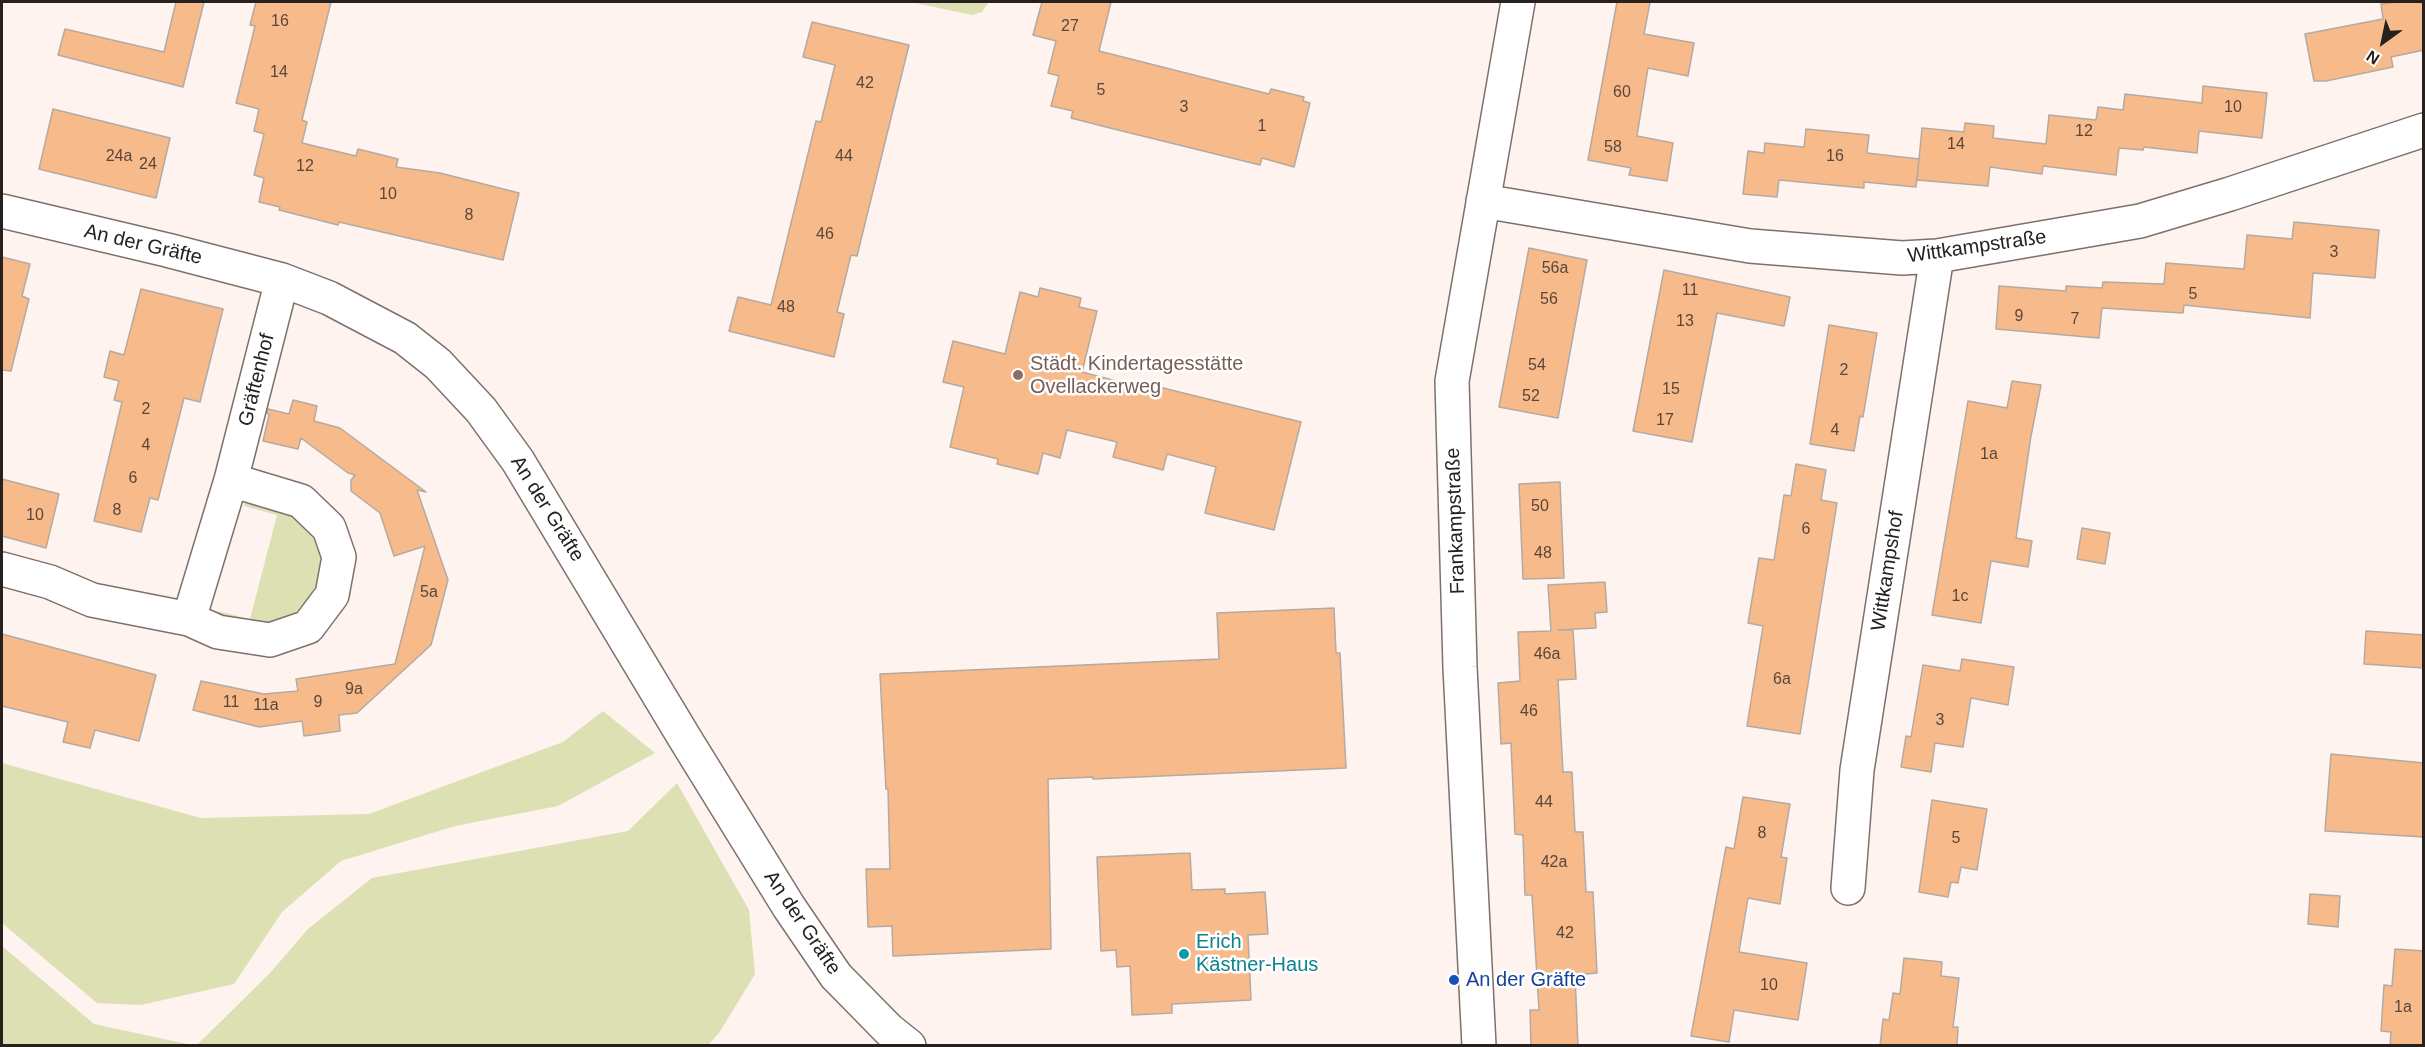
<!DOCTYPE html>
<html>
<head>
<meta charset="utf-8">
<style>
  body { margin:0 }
  #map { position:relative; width:2425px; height:1047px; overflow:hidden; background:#fef3ee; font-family:Arial,sans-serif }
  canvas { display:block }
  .frame { position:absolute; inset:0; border:3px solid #26211f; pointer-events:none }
  .north { position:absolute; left:2353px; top:12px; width:60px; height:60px; -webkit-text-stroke:4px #fff; paint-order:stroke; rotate:213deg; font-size:16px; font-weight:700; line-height:24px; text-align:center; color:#26211f }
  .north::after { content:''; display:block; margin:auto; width:21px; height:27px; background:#26211f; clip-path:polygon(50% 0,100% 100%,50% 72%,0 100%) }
</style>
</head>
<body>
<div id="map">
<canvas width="2425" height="1047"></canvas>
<div class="frame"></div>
<div class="north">N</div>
</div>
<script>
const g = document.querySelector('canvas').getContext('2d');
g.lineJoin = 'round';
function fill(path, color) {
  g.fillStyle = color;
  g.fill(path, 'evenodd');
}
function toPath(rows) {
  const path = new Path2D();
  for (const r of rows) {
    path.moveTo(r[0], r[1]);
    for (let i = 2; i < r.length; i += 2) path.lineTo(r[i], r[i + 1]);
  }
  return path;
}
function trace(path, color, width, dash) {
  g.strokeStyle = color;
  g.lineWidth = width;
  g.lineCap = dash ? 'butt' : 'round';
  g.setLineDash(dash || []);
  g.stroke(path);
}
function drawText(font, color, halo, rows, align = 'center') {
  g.font = font + ' Arial,sans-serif';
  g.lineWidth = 5;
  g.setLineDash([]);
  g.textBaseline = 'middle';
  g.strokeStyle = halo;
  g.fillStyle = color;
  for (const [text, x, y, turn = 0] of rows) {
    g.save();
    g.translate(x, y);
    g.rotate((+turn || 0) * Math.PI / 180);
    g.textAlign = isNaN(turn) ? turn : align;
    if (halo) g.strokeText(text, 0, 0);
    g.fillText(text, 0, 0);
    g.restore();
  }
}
fill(toPath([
  [911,2,989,2,982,12,972,15],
  [246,500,285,510,303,522,315,536,321,549,324,567,311,604,282,625,216,618,217,611,250,619,277,515,244,506],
  [603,711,655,753,558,806,455,826,341,861,282,912,234,984,141,1005,97,1003,2,923,2,763,201,818,369,814,563,742],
  [677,783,749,910,755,974,719,1033,708,1045,197,1045,270,973,308,929,372,878,628,831],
  [2,946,94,1024,192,1045,2,1045]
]), '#dce0b3');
const building = toPath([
  [176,2,204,2,183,87,58,55,65,29,164,52,176,2],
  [256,2,331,2,302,120,307,122,302,143,356,156,358,149,398,159,396,167,440,173,519,193,503,260,339,222,338,225,279,210,280,207,259,202,264,178,254,175,264,134,254,131,259,109,236,103,255,26,250,25,256,2],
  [1042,2,1111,2,1099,51,1269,94,1271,89,1304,97,1303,101,1310,103,1294,167,1262,158,1260,165,1106,127,1071,118,1073,111,1051,106,1059,76,1048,73,1056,41,1033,35,1042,2],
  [1617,2,1650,2,1644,34,1694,43,1688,76,1648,68,1637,136,1673,143,1667,181,1629,175,1631,168,1588,160,1617,2],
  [2396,2,2424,2,2424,50,2391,57,2393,67,2326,81,2314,81,2305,34,2383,19,2381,4,2396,2],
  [812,22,909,45,857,256,851,255,837,312,844,314,834,357,729,331,738,297,771,305,816,121,821,122,835,65,803,57,812,22],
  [2203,86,2267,93,2262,138,2199,131,2197,153,2144,147,2143,150,2119,148,2116,175,2043,166,2042,174,1990,167,1988,186,1917,180,1922,128,1964,132,1965,123,1994,126,1993,138,2046,144,2049,115,2096,120,2098,107,2123,110,2125,94,2202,103,2203,86],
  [53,109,170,138,156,198,39,169,53,109],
  [1806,129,1869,135,1867,153,1919,159,1916,187,1864,182,1864,188,1779,180,1777,197,1743,194,1748,151,1764,153,1765,143,1804,147,1806,129],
  [2294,222,2379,230,2375,278,2313,273,2310,318,2184,305,2183,313,2102,308,2099,338,1996,329,1999,286,2066,291,2066,286,2102,288,2103,282,2164,284,2166,263,2244,269,2247,235,2292,239,2294,222],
  [1529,248,1587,260,1558,418,1499,407,1529,248],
  [2,257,30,264,22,296,29,299,11,371,2,370,2,257],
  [1664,270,1790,297,1784,326,1717,313,1692,442,1633,431,1664,270],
  [1040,288,1081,298,1079,307,1097,311,1082,372,1158,392,1159,387,1301,422,1274,530,1205,513,1216,467,1167,454,1163,470,1113,457,1117,442,1067,430,1060,458,1043,453,1038,474,997,464,998,459,950,447,964,387,943,382,953,341,1005,354,1020,292,1038,297,1040,288],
  [141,289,223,309,200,402,184,398,158,500,150,498,141,532,94,521,122,402,114,400,119,381,104,377,110,351,124,355,141,289],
  [1829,325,1877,333,1863,417,1860,416,1854,451,1810,444,1829,325],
  [2012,381,2041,385,2031,436,2016,538,2032,541,2028,567,1991,561,1981,623,1932,615,1968,401,2007,408,2012,381],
  [293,400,317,406,314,421,340,428,426,492,417,490,448,580,431,645,357,713,339,715,340,731,304,736,302,721,259,727,193,710,201,681,264,694,298,691,296,679,395,664,425,546,394,556,380,513,351,491,351,480,355,475,348,473,301,438,298,449,263,441,269,415,267,413,268,409,289,414,293,400],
  [1796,464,1826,470,1821,500,1837,503,1800,734,1747,726,1763,626,1748,623,1759,558,1774,560,1784,495,1791,496,1796,464],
  [2,479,59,494,46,548,2,536,2,479],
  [1560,482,1564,578,1523,579,1519,484,1560,482],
  [2082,528,2110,533,2105,564,2077,559,2082,528],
  [1605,582,1607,612,1595,613,1596,628,1558,630,1573,630,1576,679,1558,680,1563,772,1572,772,1575,832,1583,832,1586,892,1593,892,1597,973,1575,975,1578,1046,1531,1046,1530,1010,1539,1010,1532,895,1525,895,1523,835,1515,834,1511,743,1501,744,1498,683,1520,681,1518,632,1551,631,1548,585,1605,582],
  [1334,608,1336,653,1340,653,1346,768,1093,779,1093,777,1048,779,1051,949,893,956,892,926,868,927,866,869,890,869,888,789,886,789,880,674,1219,659,1217,613,1334,608],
  [2366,631,2424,635,2424,668,2364,664,2366,631],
  [2,634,156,675,139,741,95,730,90,748,63,742,68,722,2,706,2,634],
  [1962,659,2014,667,2008,705,1971,698,1963,747,1935,743,1931,772,1901,767,1906,736,1911,737,1923,665,1960,671,1962,659],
  [2331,754,2424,763,2424,837,2325,831,2331,754],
  [1743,797,1790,804,1781,857,1787,858,1780,904,1748,898,1739,952,1807,963,1798,1020,1734,1010,1729,1042,1691,1036,1726,847,1734,849,1743,797],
  [1932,800,1987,809,1977,870,1961,867,1958,883,1951,882,1948,897,1919,892,1932,800],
  [1190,853,1192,890,1225,889,1225,894,1265,892,1268,934,1248,935,1251,1000,1172,1004,1172,1013,1132,1015,1130,966,1117,967,1116,950,1101,951,1097,857,1190,853],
  [2310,894,2340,896,2338,927,2308,924,2310,894],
  [2395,949,2424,951,2424,1046,2390,1046,2391,1032,2381,1031,2384,985,2392,986,2395,949],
  [1904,958,1942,962,1941,976,1959,978,1953,1027,1958,1027,1957,1046,1880,1046,1883,1019,1889,1020,1893,993,1900,994,1904,958]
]);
fill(building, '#f7ba8b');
trace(building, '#b5aaa1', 1.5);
const minor = toPath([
  [1483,201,1750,246,1902,258,1937,256,2140,221,2230,194,2424,130],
  [2,211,167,250,282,280,329,298,405,338,438,364,481,410,518,461,684,737,789,907,836,976,889,1030,909,1046],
  [2,569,50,582,92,600,189,619,231,480,282,280],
  [189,619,218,632,270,640,308,627,332,595,339,557,329,528,301,501,231,480],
  [1848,888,1857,770,1937,256],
  [1479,1046,1460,667,1452,381,1518,2]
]);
trace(minor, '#7e716c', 36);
trace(minor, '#fff', 33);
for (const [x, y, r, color] of [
  [1018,375,6,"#8d6e63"],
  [1184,954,6,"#0f9aa8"],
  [1454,980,6,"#1a4fb4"]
]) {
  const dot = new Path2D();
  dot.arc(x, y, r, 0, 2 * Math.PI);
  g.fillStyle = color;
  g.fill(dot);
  trace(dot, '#fff', 2);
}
drawText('16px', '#5a473a', null, [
  ["16",280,22],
  ["27",1070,27],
  ["14",279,73],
  ["42",865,84],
  ["5",1101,91],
  ["60",1622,93],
  ["3",1184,108],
  ["10",2233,108],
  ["1",1262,127],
  ["12",2084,132],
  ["14",1956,145],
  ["58",1613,148],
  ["24a",119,157],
  ["44",844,157],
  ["16",1835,157],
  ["24",148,165],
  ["12",305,167],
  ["10",388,195],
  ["8",469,216],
  ["46",825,235],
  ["3",2334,253],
  ["56a",1555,269],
  ["11",1690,291],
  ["5",2193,295],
  ["56",1549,300],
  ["48",786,308],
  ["9",2019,317],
  ["7",2075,320],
  ["13",1685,322],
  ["54",1537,366],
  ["2",1844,371],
  ["15",1671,390],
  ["52",1531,397],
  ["2",146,410],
  ["17",1665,421],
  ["4",1835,431],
  ["4",146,446],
  ["1a",1989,455],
  ["6",133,479],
  ["50",1540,507],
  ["8",117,511],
  ["10",35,516],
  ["6",1806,530],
  ["48",1543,554],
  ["5a",429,593],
  ["1c",1960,597],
  ["46a",1547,655],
  ["6a",1782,680],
  ["9a",354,690],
  ["11",231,703],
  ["9",318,703],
  ["11a",266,706],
  ["46",1529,712],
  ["3",1940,721],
  ["44",1544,803],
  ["8",1762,834],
  ["5",1956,839],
  ["42a",1554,863],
  ["42",1565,934],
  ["10",1769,986],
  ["1a",2403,1008]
]);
drawText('20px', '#26211f', '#fff', [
  ["An der Gräfte",143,245,13],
  ["Wittkampstraße",1977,247,-8],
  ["Gräftenhof",257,380,-76],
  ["An der Gräfte",547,509,58],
  ["Frankampstraße",1456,521,-92],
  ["Wittkampshof",1888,571,-81],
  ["An der Gräfte",802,923,56]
]);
drawText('20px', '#785e54', '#fff', [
  ["Städt. Kindertagesstätte",1030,364],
  ["Ovellackerweg",1030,387]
], 'left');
drawText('20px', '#0d838f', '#fff', [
  ["Erich",1196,942],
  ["Kästner-Haus",1196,965]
], 'left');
drawText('20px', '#164399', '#fff', [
  ["An der Gräfte",1466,980]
], 'left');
</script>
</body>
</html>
